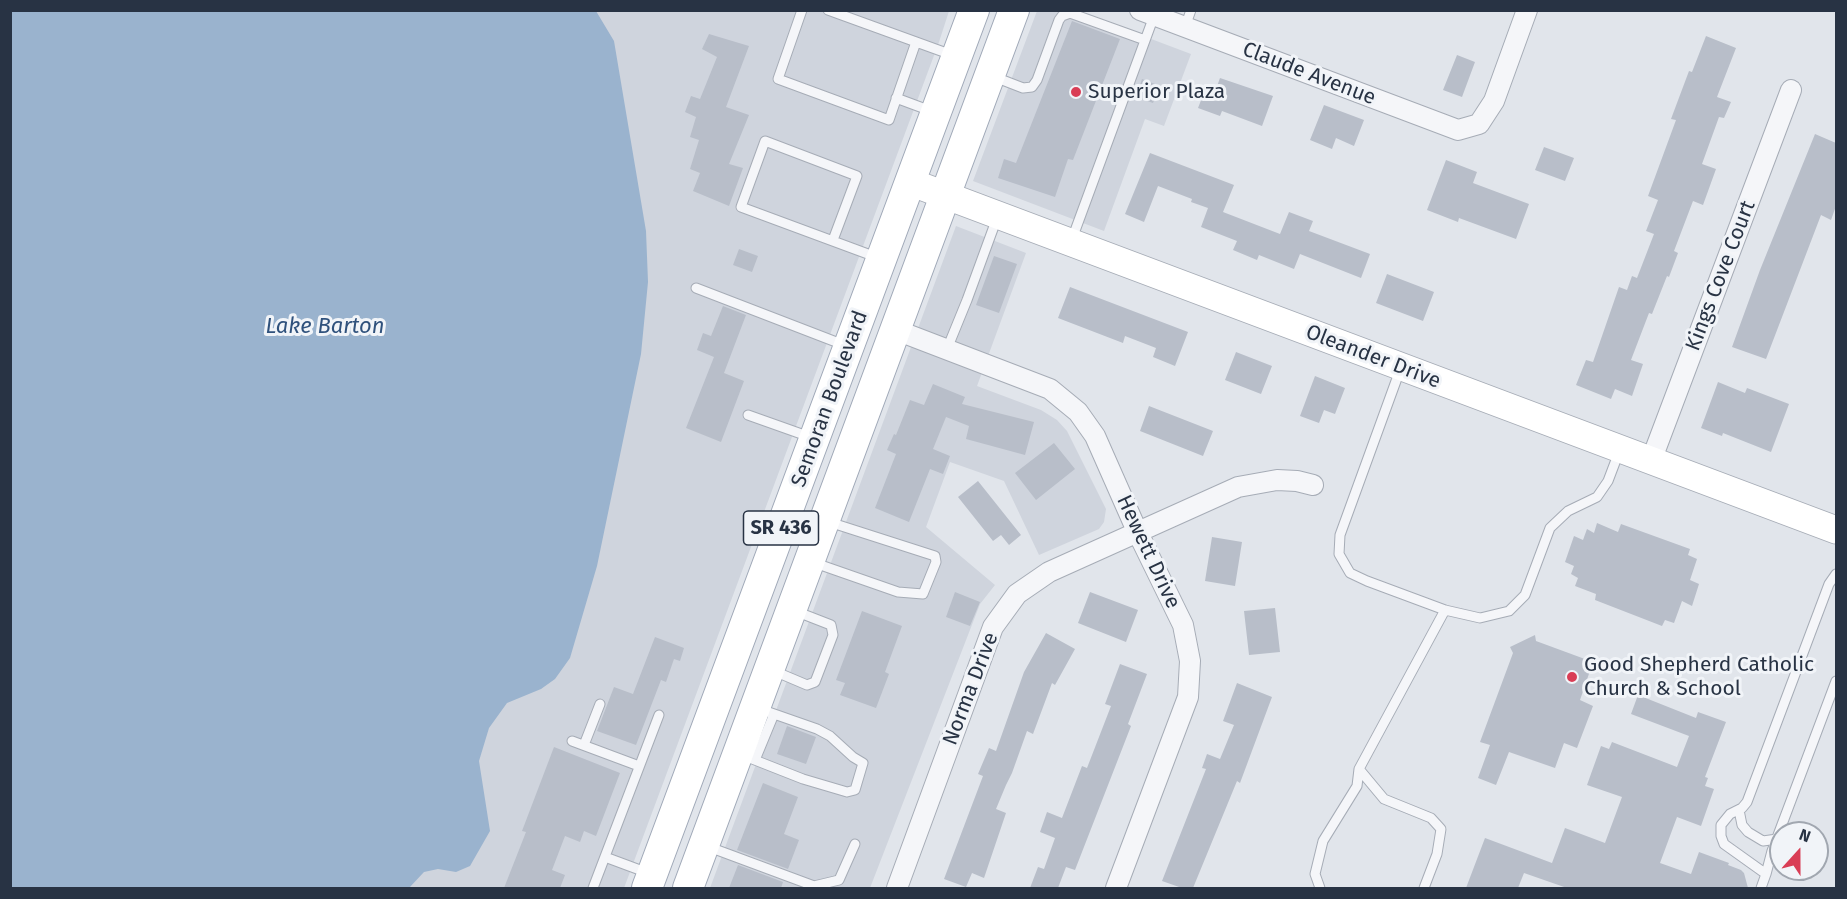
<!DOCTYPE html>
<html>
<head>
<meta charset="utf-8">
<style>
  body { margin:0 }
  #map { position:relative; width:1847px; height:899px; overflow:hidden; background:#e1e5eb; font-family:"Fira Sans",sans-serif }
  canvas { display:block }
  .frame { position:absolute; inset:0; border:12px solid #283344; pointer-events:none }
  .north { position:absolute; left:1769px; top:821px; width:60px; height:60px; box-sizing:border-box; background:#f1f4f8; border:2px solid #a1a7b0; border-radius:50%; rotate:21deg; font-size:16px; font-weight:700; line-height:24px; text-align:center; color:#283344 }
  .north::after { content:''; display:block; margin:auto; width:21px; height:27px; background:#d93d55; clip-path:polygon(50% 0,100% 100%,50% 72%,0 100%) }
</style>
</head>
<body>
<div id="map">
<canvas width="1847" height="899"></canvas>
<div class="frame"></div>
<div class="north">N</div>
</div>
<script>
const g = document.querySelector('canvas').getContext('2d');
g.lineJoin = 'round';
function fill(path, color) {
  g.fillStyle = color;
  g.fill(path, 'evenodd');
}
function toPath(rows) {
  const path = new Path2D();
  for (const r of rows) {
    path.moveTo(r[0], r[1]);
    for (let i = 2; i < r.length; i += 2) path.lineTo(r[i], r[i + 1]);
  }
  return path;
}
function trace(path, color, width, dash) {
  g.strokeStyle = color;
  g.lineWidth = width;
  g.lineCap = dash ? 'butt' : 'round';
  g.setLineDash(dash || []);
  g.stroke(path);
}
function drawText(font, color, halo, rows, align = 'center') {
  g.font = font + ' "Fira Sans",sans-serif';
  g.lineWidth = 6;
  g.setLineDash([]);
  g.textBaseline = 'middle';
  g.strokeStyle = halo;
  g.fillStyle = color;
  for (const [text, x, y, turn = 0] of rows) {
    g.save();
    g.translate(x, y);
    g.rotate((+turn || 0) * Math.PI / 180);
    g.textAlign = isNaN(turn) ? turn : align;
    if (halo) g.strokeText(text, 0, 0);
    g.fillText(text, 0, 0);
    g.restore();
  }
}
fill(toPath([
  [10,11,949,11,939,42,624,888,11,888],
  [1037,11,1077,11,1191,54,1164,126,1145,119,1104,231,973,181],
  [956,226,1026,253,977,386,1041,410,1057,420,1067,431,1106,509,1104,522,1099,529,1039,555,1004,481,950,462,926,527,995,585,980,604,870,888,710,888]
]), '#cfd4dd');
fill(toPath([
  [10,11,596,11,614,41,646,231,648,282,641,354,597,566,570,658,555,679,541,689,507,703,489,728,479,761,490,831,470,866,456,872,438,869,424,872,409,888,11,888]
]), '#9ab3ce');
fill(toPath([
  [1072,21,1120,39,1073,160,1068,159,1055,197,998,178,1004,159,1016,163],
  [709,34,749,46,726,107,749,115,729,164,743,168,729,206,693,191,700,173,690,169,699,140,690,137,696,117,685,112,691,96,700,99,717,57,702,49],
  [1706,36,1736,48,1717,97,1731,102,1724,118,1719,117,1702,164,1716,169,1703,205,1693,201,1674,251,1678,253,1669,277,1667,276,1652,314,1649,313,1631,360,1643,364,1632,396,1615,389,1611,399,1576,385,1586,360,1593,362,1619,287,1627,290,1632,276,1637,278,1654,234,1646,231,1658,200,1648,196,1676,120,1671,119,1689,71,1692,72],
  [1457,55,1475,62,1462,97,1443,90],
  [1220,78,1273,96,1262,126,1222,111,1220,116,1198,108,1207,85,1216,89],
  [1142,79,1160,86,1153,103,1136,97],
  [1324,105,1364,120,1354,146,1336,138,1332,149,1310,140],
  [1815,134,1836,143,1836,206,1831,220,1821,215,1766,359,1732,347,1760,270],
  [1544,147,1574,158,1565,181,1535,170],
  [1150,153,1234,185,1223,212,1280,234,1289,212,1313,221,1309,231,1370,254,1361,278,1300,254,1294,269,1259,255,1257,260,1233,250,1237,241,1201,227,1208,208,1191,202,1192,199,1158,186,1144,222,1125,214],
  [1446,160,1477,172,1473,183,1529,204,1516,239,1459,218,1458,222,1427,210],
  [739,249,758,256,752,272,733,265],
  [994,256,1017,264,999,313,976,305],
  [1387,274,1434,292,1423,321,1376,303],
  [1070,287,1188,332,1175,366,1153,357,1156,348,1125,336,1123,343,1058,318],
  [723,306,746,315,724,373,744,381,721,442,686,428,714,357,697,350,703,333,711,336],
  [1236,352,1272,366,1261,394,1225,380],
  [1315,376,1345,388,1335,414,1324,410,1319,423,1300,416],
  [1718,382,1745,393,1747,388,1789,404,1771,452,1723,433,1722,436,1701,428],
  [933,384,965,397,962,404,1034,422,1025,455,966,439,969,426,946,417,933,449,950,456,943,474,930,469,909,522,875,508,896,454,887,450,894,434,896,435,910,400,924,405],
  [1149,406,1213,431,1203,456,1140,431],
  [1054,443,1075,469,1036,500,1015,473],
  [978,481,1021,535,1009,545,1001,535,993,541,958,497],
  [1597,523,1618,532,1621,524,1690,549,1688,555,1697,559,1690,580,1699,584,1692,606,1682,601,1674,623,1665,620,1662,626,1595,600,1596,594,1575,586,1578,578,1571,574,1574,566,1565,562,1574,536,1583,540,1587,529,1594,533],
  [1212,537,1242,542,1235,586,1205,581],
  [955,592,980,602,970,626,946,617],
  [1090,592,1138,610,1126,642,1078,623],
  [1275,608,1280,652,1249,655,1244,611],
  [862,611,902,626,885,672,889,674,876,708,840,695,845,683,836,680],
  [1046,633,1075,649,1055,685,1052,683,1033,734,1027,731,1012,773,1006,785,996,809,1006,813,984,878,972,873,966,887,944,879,983,776,978,774,989,748,996,751,1024,672],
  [1535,635,1536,641,1593,662,1580,700,1593,706,1577,748,1564,743,1555,768,1509,752,1496,785,1478,778,1490,745,1480,742,1513,653,1510,647],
  [655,637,684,648,680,661,674,659,666,682,661,680,636,745,597,731,614,687,633,694],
  [1120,664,1147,674,1128,724,1131,726,1075,870,1066,867,1058,888,1030,888,1038,867,1044,869,1055,838,1040,832,1047,812,1062,818,1082,766,1087,768,1111,706,1105,704],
  [1237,683,1272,697,1240,783,1237,781,1193,888,1182,888,1162,881,1206,769,1202,768,1207,754,1220,759,1234,725,1223,721],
  [1638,695,1696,718,1698,712,1726,722,1705,777,1708,778,1705,786,1714,789,1701,826,1677,817,1660,863,1691,874,1699,852,1729,863,1728,865,1741,870,1744,873,1748,888,1567,888,1524,873,1518,888,1466,888,1485,838,1552,863,1565,828,1605,843,1622,797,1587,785,1601,746,1609,749,1612,742,1677,767,1689,736,1631,714],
  [787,726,816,737,806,764,777,754],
  [554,747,620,773,596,836,584,831,580,842,565,836,552,870,565,875,560,888,504,888,526,832,522,831],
  [763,783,798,797,784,834,799,840,788,869,737,850],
  [738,865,783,882,781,888,729,888]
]), '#b8bec9');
const lane = toPath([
  [802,10,778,79,889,120,916,42],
  [828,10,952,55],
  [1185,27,1191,10],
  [992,76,1023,88,1032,87,1037,80,1059,20,1062,16,1070,13,1145,40],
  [896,98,931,111],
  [1072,239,1154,16],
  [833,240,857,176,765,141,741,207,876,257],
  [696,288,844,345],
  [947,349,967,300,997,218],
  [1400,370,1340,535,1339,554,1350,573,1367,581,1445,610,1480,618,1509,611,1525,595,1550,528,1568,511,1597,497,1608,481,1619,452],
  [748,415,810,437],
  [812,562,898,592,923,594,936,562,935,556,829,522],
  [1836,574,1829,584,1747,802,1742,808,1730,814,1721,825,1721,836,1724,844,1766,874,1772,851,1836,681],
  [774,671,807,685,815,682,833,635,831,625,795,611],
  [572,741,639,766],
  [584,745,600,704],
  [742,755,803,779,847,792,855,790,863,763,853,757,830,736,817,729,757,708],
  [755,760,774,714],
  [1359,769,1384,799,1431,818,1441,829,1437,854,1424,888],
  [1739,810,1742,825,1748,832,1763,841,1777,839],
  [709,847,814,886,839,880,855,844],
  [605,857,648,873],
  [593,888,659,715],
  [1320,888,1315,874,1323,841,1357,786,1359,769,1445,610],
  [1761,888,1766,874]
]);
const street = toPath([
  [1140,10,1458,130,1479,124,1494,101,1527,10],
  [896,330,1050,389,1078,412,1095,436,1137,531,1183,625,1190,661,1188,697,1116,888],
  [1651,461,1791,90],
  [897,888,993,627,1017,594,1049,572,1238,487,1277,480,1297,481,1313,485]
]);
const secondary = toPath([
  [910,182,1836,530]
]);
const primary = toPath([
  [647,888,974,10],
  [688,888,1014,10]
]);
trace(lane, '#a6acb6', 11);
trace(street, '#a6acb6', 22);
trace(secondary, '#a6acb6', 29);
trace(primary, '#a0a9b8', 32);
trace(lane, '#f5f6f9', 9);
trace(street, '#f5f6f9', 20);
trace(secondary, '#fff', 27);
trace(primary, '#fff', 30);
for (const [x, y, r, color] of [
  [1076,92,6,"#d93d55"],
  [1572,677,6,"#d93d55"]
]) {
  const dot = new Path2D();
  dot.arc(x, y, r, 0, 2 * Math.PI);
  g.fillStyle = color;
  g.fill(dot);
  trace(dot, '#f1f4f8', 2);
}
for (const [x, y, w] of [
  [781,528,75]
]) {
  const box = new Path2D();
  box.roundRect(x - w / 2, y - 17, w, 34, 4.5);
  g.fillStyle = '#f1f4f8';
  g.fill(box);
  trace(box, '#283344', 1.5);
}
drawText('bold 20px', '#283344', null, [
  ["SR 436",781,528]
]);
drawText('21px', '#283344', '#f1f4f8', [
  ["Claude Avenue",1309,74,21],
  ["Kings Cove Court",1721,276,-69],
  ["Oleander Drive",1373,357,21],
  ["Semoran Boulevard",830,399,-70],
  ["Hewett Drive",1148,552,65],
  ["Norma Drive",971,689,-69]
]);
drawText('21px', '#283344', '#f1f4f8', [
  ["Superior Plaza",1088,92],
  ["Good Shepherd Catholic",1584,665],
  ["Church & School",1584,689]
], 'left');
drawText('italic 22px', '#2f517c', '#f1f4f8', [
  ["Lake Barton",325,327]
]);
</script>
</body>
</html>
